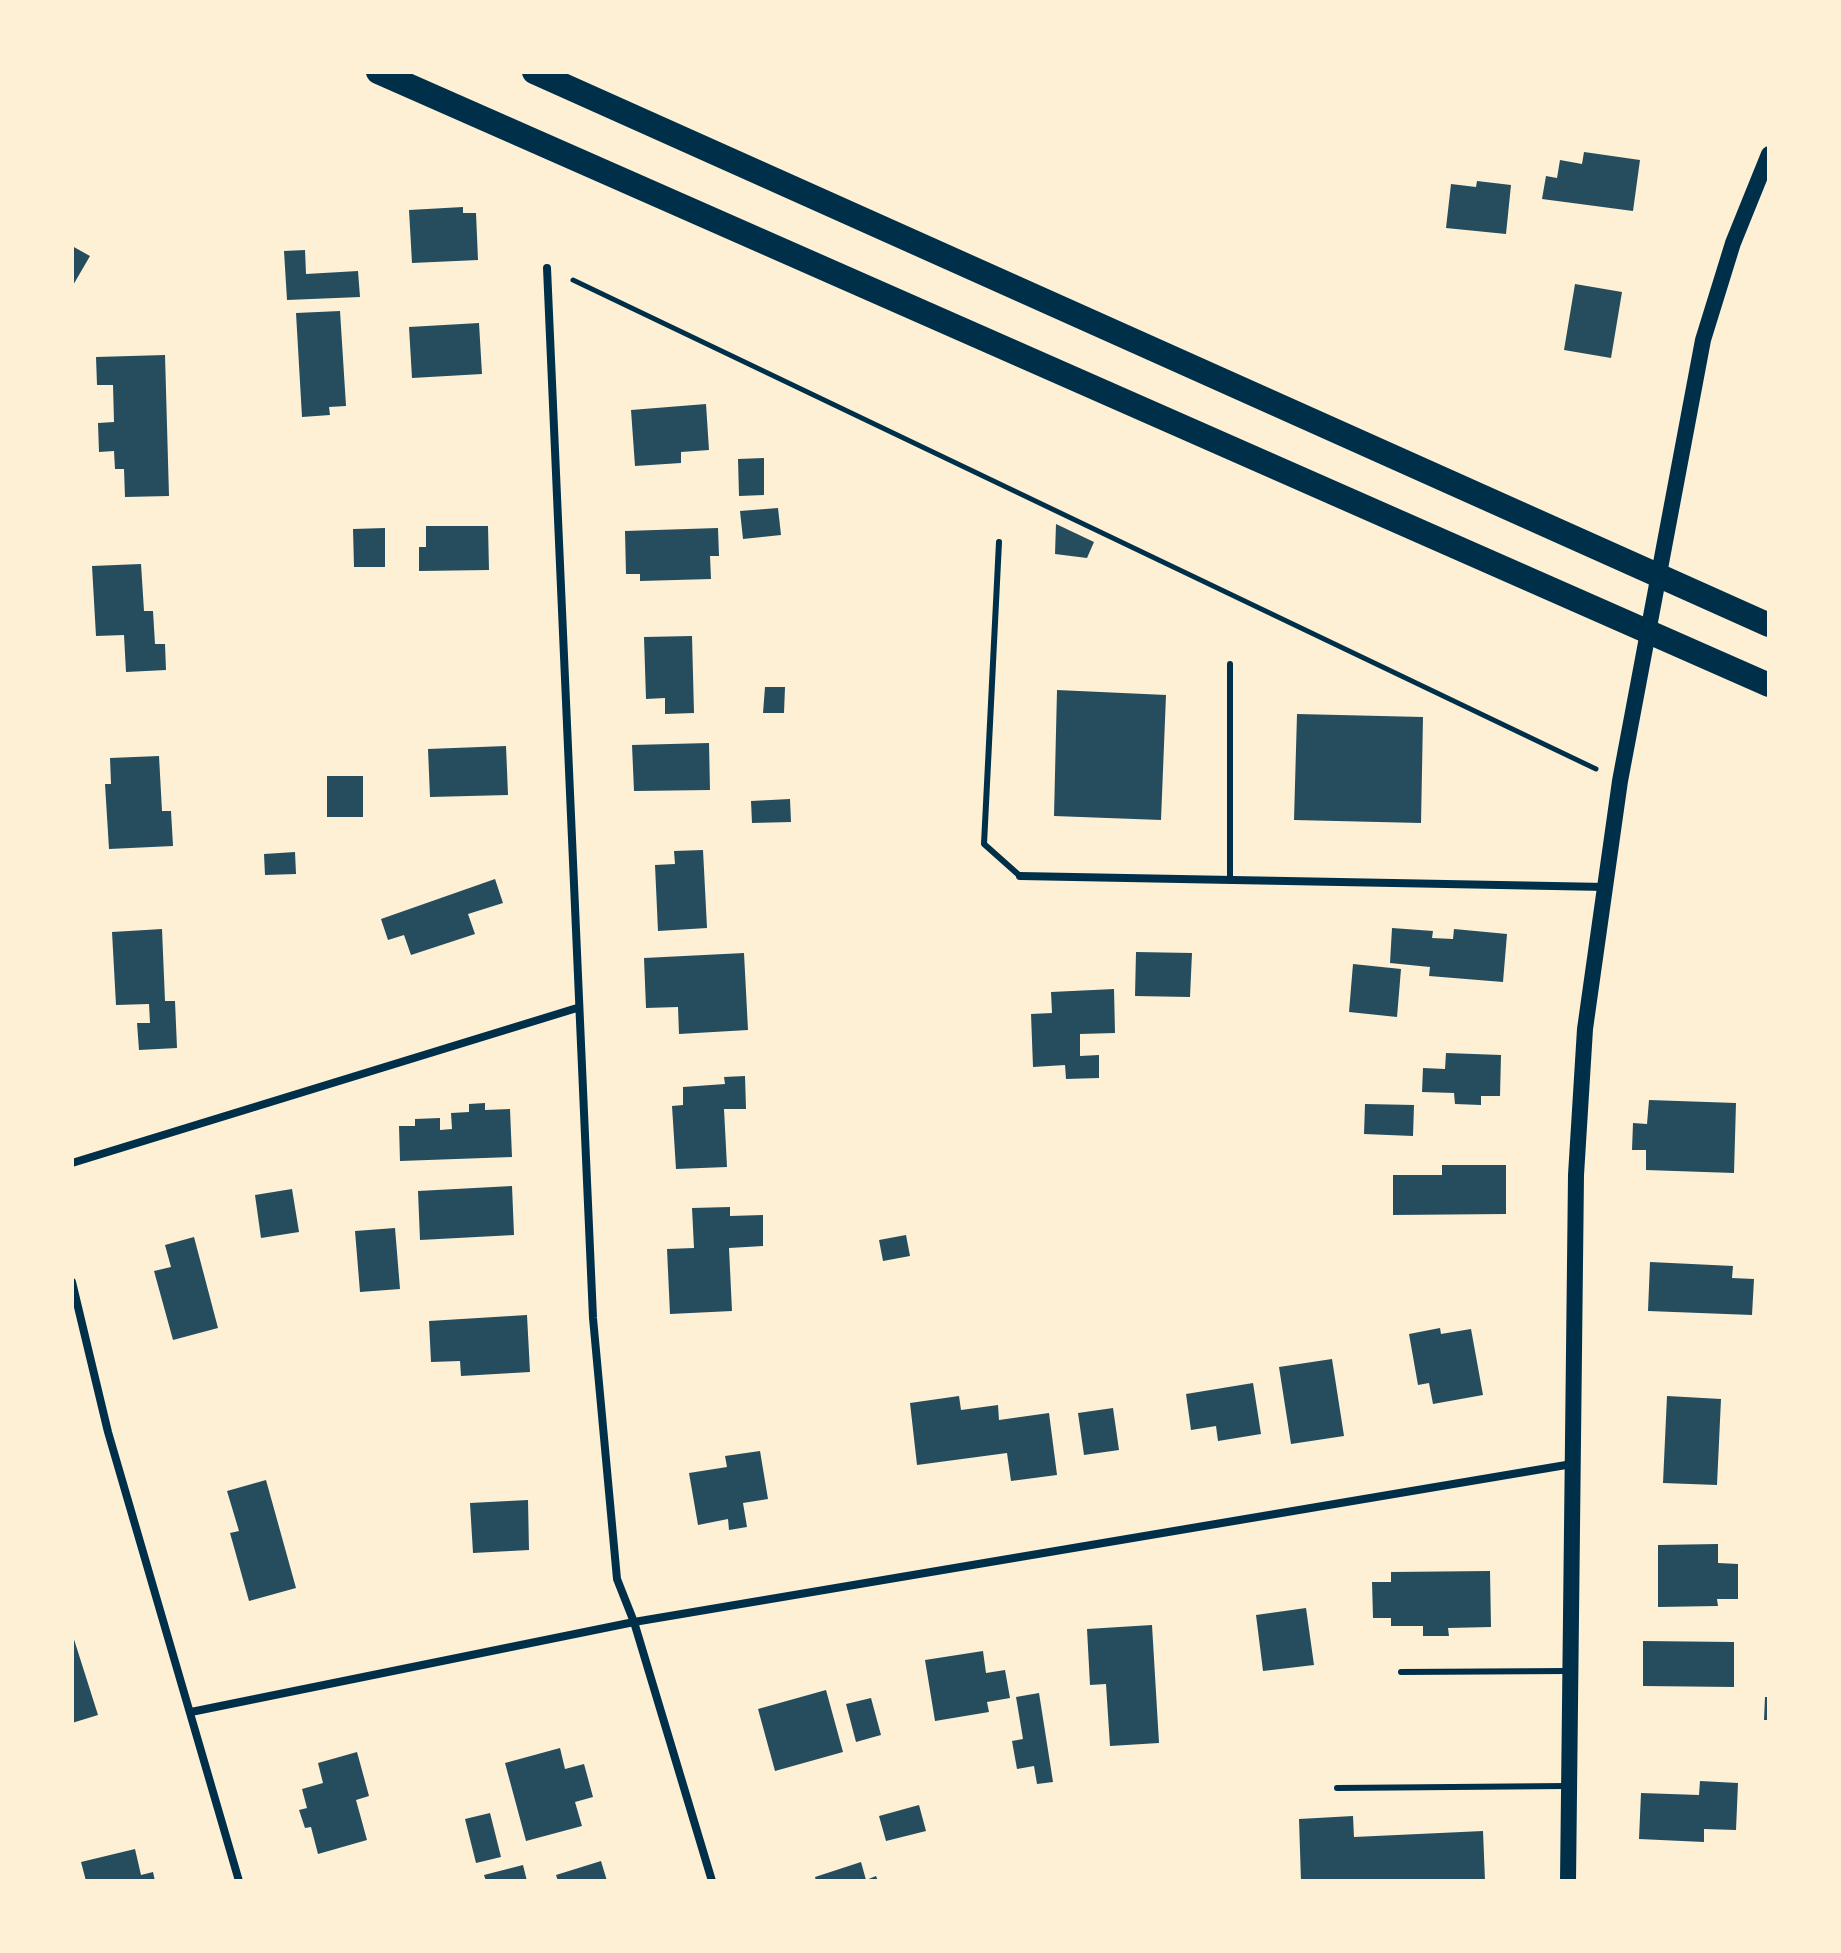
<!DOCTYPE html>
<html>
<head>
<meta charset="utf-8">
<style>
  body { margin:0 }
  #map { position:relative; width:1841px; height:1953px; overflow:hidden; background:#fdf0d5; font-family:Figtree,sans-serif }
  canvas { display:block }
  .frame { position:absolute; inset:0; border:74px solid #fdf0d5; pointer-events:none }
</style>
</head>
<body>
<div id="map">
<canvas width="1841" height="1953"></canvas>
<div class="frame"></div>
</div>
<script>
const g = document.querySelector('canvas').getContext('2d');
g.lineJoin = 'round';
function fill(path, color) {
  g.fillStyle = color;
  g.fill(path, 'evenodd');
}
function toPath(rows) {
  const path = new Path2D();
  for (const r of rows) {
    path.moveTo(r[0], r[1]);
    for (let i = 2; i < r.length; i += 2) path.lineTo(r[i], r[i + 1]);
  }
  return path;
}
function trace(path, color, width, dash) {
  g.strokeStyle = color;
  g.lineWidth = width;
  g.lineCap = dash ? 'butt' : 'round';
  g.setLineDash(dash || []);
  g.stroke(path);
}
fill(toPath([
  [1584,152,1640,160,1633,211,1542,199,1546,176,1557,178,1560,160,1582,164],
  [1477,181,1511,185,1506,234,1446,228,1451,184,1476,187],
  [463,207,463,213,476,213,478,260,412,263,409,210],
  [72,246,90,256,72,287],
  [305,250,306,274,358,271,360,297,287,300,284,251],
  [1575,284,1622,292,1611,358,1564,350],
  [340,311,346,406,329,407,330,415,302,417,296,313],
  [479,323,482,374,412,378,409,327],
  [165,355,169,496,125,497,124,469,115,469,114,451,99,452,98,423,114,422,113,385,97,385,96,357],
  [706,404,709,450,681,452,681,463,635,466,631,410],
  [764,458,764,495,739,496,738,459],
  [778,508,781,535,743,539,740,511],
  [1056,524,1094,542,1087,558,1055,554],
  [426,526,488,526,489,570,419,571,419,547,426,547],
  [385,528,385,567,354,567,353,529],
  [718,528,719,556,710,556,711,579,640,581,640,574,626,574,625,531],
  [141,564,144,611,153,611,155,644,165,644,166,670,126,672,124,635,96,636,92,566],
  [692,636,694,713,665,714,665,698,646,699,644,637],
  [765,687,785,687,784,713,763,713],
  [1057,690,1166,695,1161,820,1054,816],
  [1297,714,1423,717,1421,823,1294,820],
  [709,743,710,790,634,791,632,745],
  [506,746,508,795,430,797,428,749],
  [159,756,162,811,171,811,173,846,109,849,105,784,111,784,110,758],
  [327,776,363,776,363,817,327,817],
  [790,799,791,822,752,823,751,801],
  [703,850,707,928,658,931,655,865,675,864,674,851],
  [295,852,296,874,265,875,264,854],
  [495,879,503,903,468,914,475,934,411,955,404,935,388,940,381,919],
  [1392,928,1433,931,1432,938,1453,939,1454,929,1507,934,1503,982,1429,976,1430,967,1390,963],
  [162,929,165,1001,175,1001,177,1048,139,1050,137,1023,150,1023,149,1004,116,1005,112,932],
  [1136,952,1192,953,1190,997,1135,996],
  [744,953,748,1030,679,1034,678,1007,646,1008,644,958],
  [1353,964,1401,969,1397,1017,1349,1012],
  [1114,989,1115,1033,1080,1034,1080,1056,1099,1055,1099,1078,1066,1079,1065,1065,1033,1067,1031,1014,1052,1013,1051,992],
  [1446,1053,1501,1055,1500,1096,1481,1096,1481,1105,1455,1104,1454,1093,1422,1092,1423,1068,1445,1069],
  [745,1076,746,1109,724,1109,727,1167,676,1169,672,1106,683,1105,683,1087,725,1084,724,1077],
  [1649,1100,1736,1103,1734,1173,1646,1170,1646,1150,1632,1150,1633,1123,1647,1124],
  [485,1103,485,1110,510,1109,512,1157,400,1161,399,1126,415,1126,415,1119,440,1118,440,1130,452,1129,451,1113,469,1112,469,1104],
  [1365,1104,1414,1105,1413,1136,1364,1134],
  [1442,1165,1506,1165,1506,1214,1393,1215,1393,1175,1442,1175],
  [512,1186,514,1235,420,1240,418,1191],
  [292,1189,299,1232,261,1238,255,1195],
  [730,1207,730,1216,763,1215,763,1246,729,1248,732,1311,670,1314,667,1249,694,1248,692,1208],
  [395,1228,400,1289,360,1292,355,1231],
  [906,1235,910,1256,883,1261,879,1240],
  [194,1237,218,1328,173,1340,154,1271,171,1267,165,1245],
  [1650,1262,1733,1266,1732,1278,1754,1279,1752,1315,1648,1311],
  [527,1315,530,1372,461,1376,460,1361,431,1362,429,1321],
  [1440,1328,1441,1334,1471,1329,1483,1395,1433,1404,1429,1383,1418,1385,1409,1334],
  [1332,1359,1344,1436,1291,1444,1279,1367],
  [1253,1383,1261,1434,1218,1441,1216,1426,1191,1430,1186,1394],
  [959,1396,961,1410,998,1405,999,1420,1049,1413,1057,1475,1011,1481,1007,1453,917,1465,910,1403],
  [1667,1396,1721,1399,1717,1485,1663,1483],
  [1113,1408,1119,1450,1084,1455,1078,1413],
  [760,1451,768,1499,743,1503,747,1527,729,1530,728,1519,698,1525,689,1473,727,1467,725,1456],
  [266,1480,296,1588,249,1601,230,1533,239,1531,227,1491],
  [528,1500,529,1550,473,1553,470,1503],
  [1718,1544,1718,1563,1738,1564,1738,1599,1717,1599,1718,1606,1658,1607,1658,1545],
  [1490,1571,1491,1627,1448,1628,1449,1636,1423,1636,1423,1626,1391,1626,1391,1618,1373,1618,1372,1582,1391,1582,1391,1572],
  [1306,1608,1314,1665,1263,1671,1256,1615],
  [1152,1625,1159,1743,1110,1746,1106,1684,1090,1685,1087,1629],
  [72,1633,98,1715,72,1723],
  [1643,1641,1734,1642,1734,1687,1643,1686],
  [983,1651,986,1673,1005,1670,1010,1698,987,1702,989,1712,935,1721,925,1660],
  [826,1690,843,1752,775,1771,758,1709],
  [1039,1693,1053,1782,1037,1784,1034,1766,1017,1769,1012,1741,1023,1739,1016,1697],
  [1765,1697,1769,1697,1769,1720,1764,1720],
  [871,1698,881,1735,856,1742,846,1704],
  [560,1748,565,1769,584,1764,593,1797,575,1802,582,1826,526,1841,505,1763],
  [357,1752,369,1796,356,1800,367,1840,318,1854,311,1827,305,1828,299,1810,307,1808,302,1789,323,1783,318,1763],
  [1700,1781,1738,1783,1736,1830,1704,1829,1704,1842,1639,1839,1641,1793,1699,1795],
  [919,1805,926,1831,886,1841,879,1816],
  [490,1813,501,1857,476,1863,465,1819],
  [1353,1816,1354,1837,1483,1831,1485,1881,1301,1881,1299,1819],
  [135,1849,141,1875,153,1872,155,1881,86,1881,81,1862],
  [601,1861,607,1881,558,1881,556,1875],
  [861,1862,866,1880,876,1876,878,1881,816,1881,815,1877],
  [523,1865,527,1881,486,1881,484,1875]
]), '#264d5e');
trace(toPath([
  [573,280,1596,769]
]), '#003049', 5);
trace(toPath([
  [999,542,984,844,1020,876],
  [1230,880,1230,664],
  [1401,1672,1567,1671],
  [1337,1788,1566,1786]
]), '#003049', 6);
trace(toPath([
  [547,268,593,1318,617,1579,634,1622,712,1881],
  [1020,876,1606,887],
  [72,1163,577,1008],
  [72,1282,108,1432,239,1881],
  [191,1712,634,1622,1572,1464]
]), '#003049', 8);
trace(toPath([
  [1568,1881,1576,1175,1585,1029,1620,781,1703,340,1733,243,1769,154]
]), '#003049', 16);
trace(toPath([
  [378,72,1769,685],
  [534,72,1769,625]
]), '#003049', 24);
</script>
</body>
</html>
